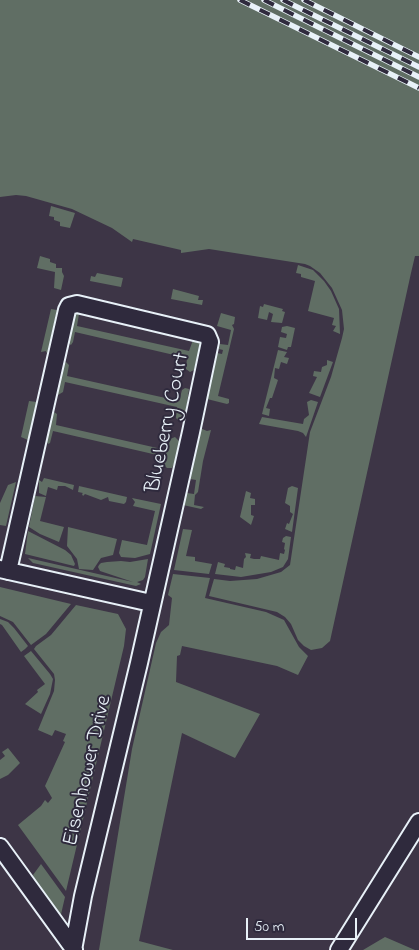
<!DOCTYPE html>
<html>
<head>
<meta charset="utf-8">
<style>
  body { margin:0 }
  #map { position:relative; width:419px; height:950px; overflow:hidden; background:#3d3546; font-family:"Indie Flower",sans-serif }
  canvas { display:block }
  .scale { position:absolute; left:246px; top:918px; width:111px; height:22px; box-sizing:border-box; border:2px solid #e8f1f8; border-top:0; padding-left:6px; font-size:15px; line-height:18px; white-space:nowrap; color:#e8f1f8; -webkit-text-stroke:4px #2f2a3d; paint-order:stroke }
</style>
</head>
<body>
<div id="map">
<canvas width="419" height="950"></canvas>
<div class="scale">50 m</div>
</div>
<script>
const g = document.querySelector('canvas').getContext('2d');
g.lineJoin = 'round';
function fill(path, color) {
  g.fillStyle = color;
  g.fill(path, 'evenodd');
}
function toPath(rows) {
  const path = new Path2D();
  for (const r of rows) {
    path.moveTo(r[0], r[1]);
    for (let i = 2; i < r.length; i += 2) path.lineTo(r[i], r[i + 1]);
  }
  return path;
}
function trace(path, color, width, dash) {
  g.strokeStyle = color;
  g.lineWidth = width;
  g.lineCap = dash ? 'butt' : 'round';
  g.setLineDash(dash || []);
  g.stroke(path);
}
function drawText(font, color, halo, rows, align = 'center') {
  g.font = font + ' "Indie Flower",sans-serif';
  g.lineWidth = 4;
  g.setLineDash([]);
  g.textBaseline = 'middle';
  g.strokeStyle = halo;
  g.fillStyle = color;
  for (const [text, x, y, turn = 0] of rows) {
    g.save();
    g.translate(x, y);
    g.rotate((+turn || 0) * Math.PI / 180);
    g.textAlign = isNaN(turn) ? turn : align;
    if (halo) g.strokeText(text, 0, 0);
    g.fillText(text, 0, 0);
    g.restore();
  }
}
fill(toPath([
  [0,0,419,0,419,256,415,256,411,273,330,641,322,648,311,650,304,646,298,640,291,624,285,617,277,612,209,596,214,579,230,581,257,579,281,572,290,565,310,432,331,377,342,338,344,329,342,310,332,288,320,273,310,266,305,264,209,249,181,253,181,250,133,239,132,242,112,228,72,209,26,196,16,195,0,197],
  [51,206,75,213,70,228,60,226,60,222,54,220,54,217,49,216],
  [40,256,50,259,50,262,56,264,56,268,62,268,62,272,64,276,61,290,54,288,55,272,37,268],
  [298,265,313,270,324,281,331,291,339,309,340,334,333,331,336,326,332,325,334,318,308,311,315,281,301,277,301,274,296,273],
  [97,273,123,278,121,287,90,281,91,276,95,277],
  [173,289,199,296,198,300,203,300,202,305,171,299],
  [264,304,283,309,282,311,285,312,282,323,271,322,273,314,269,312,267,320,258,318,260,306,263,307],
  [51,309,57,310,48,351,46,353,46,351,41,352],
  [77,313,79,314,77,326,189,351,193,340,199,341,201,344,194,370,190,372,186,369,187,358,75,332,73,342,71,345,68,343,74,316],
  [221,313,235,317,234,324,232,325,234,329,218,396,229,399,229,403,227,404,207,399,217,353,222,354,223,350,219,349,220,344,228,345,231,330,217,326],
  [287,326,295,328,291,347,288,347,287,350,278,347,280,337,286,338,287,334,281,332,282,327],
  [278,350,287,352,284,357,289,358,287,364,281,362,279,369,275,368,274,378,278,380,272,398,270,398,266,408,270,409,269,416,262,414],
  [327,360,333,362,320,397,309,393,317,377,313,376,314,371,321,372,322,367,327,365],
  [66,362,69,365,67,376,179,401,182,390,185,388,189,389,185,418,183,420,178,420,176,418,177,407,65,382,63,392,58,395,57,390,63,364],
  [311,400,318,402,306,437,303,433,298,431,259,424,262,417,303,424,304,419,309,415,307,402],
  [29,401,37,402,28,440,21,437],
  [54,412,57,414,56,425,166,450,168,450,170,439,175,437,180,442,175,462,172,468,167,468,164,465,166,457,53,431,50,443,48,444,46,440,52,414],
  [200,428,207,431,211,430,203,461,198,492,195,495,194,505,204,507,201,509,183,505,187,493,194,494,196,480,190,479],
  [44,478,74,485,73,490,65,486,58,486,57,490,48,487,46,496,39,493,39,480,42,482],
  [16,482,6,526,0,525,0,503,8,485],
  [79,486,127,497,126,502,124,504,109,501,108,497,101,500,85,494,83,496,82,494,83,493,78,492],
  [292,486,298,488,292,532,285,529,287,523,289,524,293,514,290,512,290,506,285,503,288,488],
  [246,491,251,493,250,498,255,499,255,505,251,505,251,515,254,516,251,525,240,517],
  [35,496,46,497,40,521,64,527,59,542,40,534,29,527],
  [132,498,161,504,150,554,135,558,121,557,119,553,122,540,147,545,155,511,133,506,135,502],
  [68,527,117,539,113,555,101,558,93,570,79,569,77,559,67,546],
  [183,529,192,530,186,556,195,557,195,561,212,564,209,574,174,570],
  [28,531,65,550,71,555,75,564,74,566,25,554],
  [286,536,291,537,288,559,283,567,271,572,241,577,215,574,218,562,225,564,224,567,230,568,230,569,235,570,236,566,243,568,244,559,246,557,245,553,251,554,250,558,254,559,260,559,261,556,279,560,280,553,284,554,285,550,284,549,285,543,282,542,283,538],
  [28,558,133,582,100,571,98,567,99,565,101,563,107,562,121,561,130,562,148,559,145,577,143,580,137,582,141,584,136,586,33,563],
  [173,574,210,578,205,598,266,612,284,620,299,647,308,656,298,675,277,666,182,646,180,655,177,656,176,682,260,714,235,758,182,733,139,941,173,950,99,950,132,749,156,643,161,632,169,625,172,598,168,595],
  [0,587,71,604,46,634,31,645,13,622,0,616],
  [76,605,118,614,126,629,124,646,66,891,18,825,41,806,45,800,48,803,52,798,45,786,65,742,63,741,66,734,55,730,52,736,38,730,54,691,55,680,54,674,34,649,36,646,51,635],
  [0,619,8,622,14,628,28,646,25,649,21,652,2,625,0,624],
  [31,651,50,674,53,679,50,694,41,714,25,704,38,692,37,690,45,684,24,656],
  [8,748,20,763,8,775,0,779,0,760,5,756,2,752],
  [41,864,65,897,59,923,57,924,40,887,34,878,33,875],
  [385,937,415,950,363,950]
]), '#606e64');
const minor = toPath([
  [0,569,151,603],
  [8,571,67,310,69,306,77,304,207,335,210,342,191,432,139,663,83,896,73,950],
  [0,847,74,949],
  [339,950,419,822]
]);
trace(minor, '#e8f1f8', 20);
trace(minor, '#2f2a3d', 16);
const rail = toPath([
  [240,0,419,88],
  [264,0,419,77],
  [283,0,419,67],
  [304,0,419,57]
]);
trace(rail, '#e8f1f8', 5.5);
trace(rail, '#2f2a3d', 4, [11]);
drawText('22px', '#e8f1f8', '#2f2a3d', [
  ["Blueberry Court",169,423,-78],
  ["Eisenhower Drive",89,771,-77]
]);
</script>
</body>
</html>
